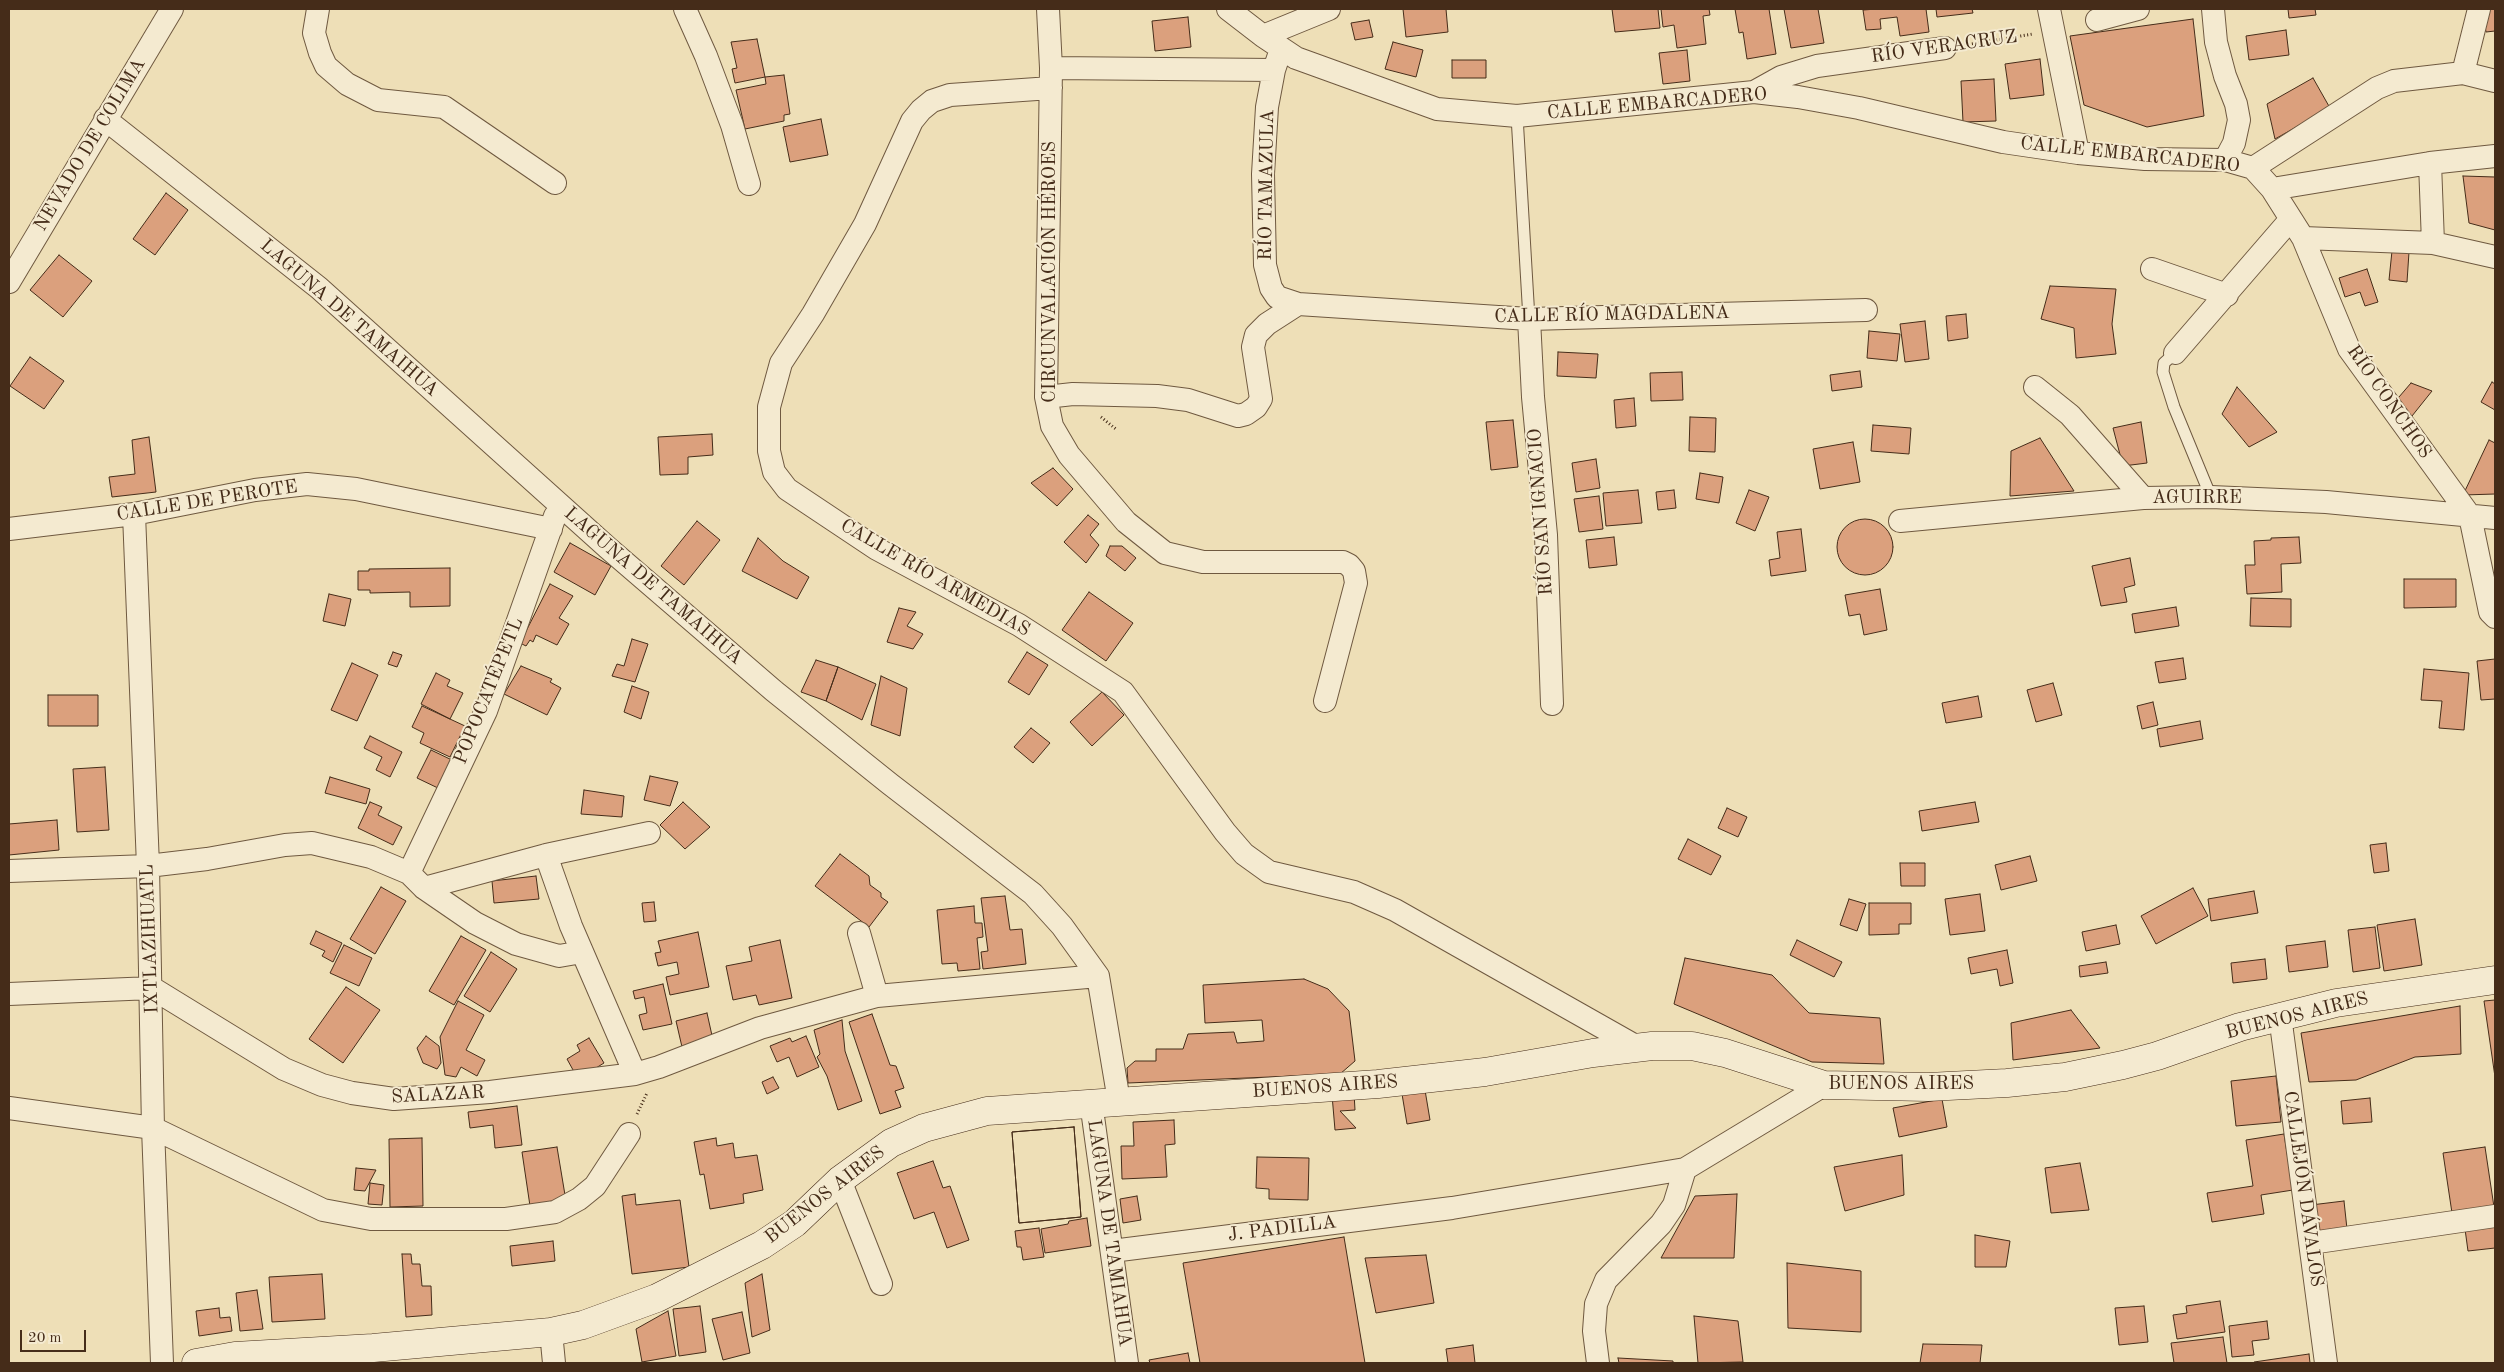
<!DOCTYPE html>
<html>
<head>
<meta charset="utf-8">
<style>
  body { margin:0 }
  #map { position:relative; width:2504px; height:1372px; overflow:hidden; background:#eedfb7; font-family:"Old Standard TT",serif }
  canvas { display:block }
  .frame { position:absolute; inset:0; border:10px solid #452c19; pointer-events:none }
  .scale { position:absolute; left:20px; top:1330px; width:66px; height:22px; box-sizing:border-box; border:2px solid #452c19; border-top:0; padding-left:6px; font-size:15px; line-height:18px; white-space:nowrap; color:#452c19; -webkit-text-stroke:4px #f4ead0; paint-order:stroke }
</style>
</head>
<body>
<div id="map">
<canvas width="2504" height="1372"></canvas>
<div class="frame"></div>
<div class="scale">20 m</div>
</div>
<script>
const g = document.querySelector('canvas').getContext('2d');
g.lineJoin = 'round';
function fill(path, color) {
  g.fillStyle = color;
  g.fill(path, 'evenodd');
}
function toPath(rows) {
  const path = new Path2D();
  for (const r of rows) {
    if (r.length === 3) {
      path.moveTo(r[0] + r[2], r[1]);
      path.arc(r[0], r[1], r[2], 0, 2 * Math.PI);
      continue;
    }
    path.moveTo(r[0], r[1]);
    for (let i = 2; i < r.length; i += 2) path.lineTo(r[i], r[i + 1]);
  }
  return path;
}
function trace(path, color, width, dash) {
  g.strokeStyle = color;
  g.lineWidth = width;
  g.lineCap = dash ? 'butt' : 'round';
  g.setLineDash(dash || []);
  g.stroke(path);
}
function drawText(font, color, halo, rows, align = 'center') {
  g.font = font + ' "Old Standard TT",serif';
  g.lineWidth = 4;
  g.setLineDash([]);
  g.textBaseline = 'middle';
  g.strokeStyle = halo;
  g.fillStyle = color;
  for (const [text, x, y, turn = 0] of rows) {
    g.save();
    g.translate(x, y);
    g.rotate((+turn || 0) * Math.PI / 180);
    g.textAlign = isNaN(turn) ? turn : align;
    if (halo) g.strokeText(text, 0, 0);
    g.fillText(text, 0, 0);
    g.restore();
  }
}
const building = toPath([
  [1403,9,1446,9,1448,32,1406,37,1403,9],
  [1612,9,1658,9,1660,28,1615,32,1612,9],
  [1661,9,1709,9,1710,15,1703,16,1706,44,1677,48,1674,25,1663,27,1661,9],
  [1735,9,1769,9,1776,54,1747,59,1743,32,1739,33,1735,9],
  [1784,9,1818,9,1824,43,1791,48,1784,9],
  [1877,9,1926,9,1929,32,1900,36,1897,17,1880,19,1881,29,1866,30,1863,10,1877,9],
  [1936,9,1972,9,1973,13,1937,17,1936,9],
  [2288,9,2315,9,2316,15,2289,18,2288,9],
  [2495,9,2495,31,2486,32,2482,10,2495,9],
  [1188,17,1191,47,1155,51,1152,21,1188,17],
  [2193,19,2204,116,2147,127,2084,105,2070,36,2193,19],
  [1369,20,1373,37,1355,40,1351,23,1369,20],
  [2286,30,2289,55,2249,60,2246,36,2286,30],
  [757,39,765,77,735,83,732,69,737,68,731,42,757,39],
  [1393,42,1423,50,1416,77,1385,69,1393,42],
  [1687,50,1690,81,1663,84,1659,53,1687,50],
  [2040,59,2044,95,2010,99,2005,64,2040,59],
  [1452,60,1486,60,1486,78,1452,78,1452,60],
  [784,75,790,114,784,115,784,121,745,129,736,90,766,84,765,77,784,75],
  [2313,78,2330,108,2275,139,2267,104,2313,78],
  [1994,79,1996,121,1963,122,1961,81,1994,79],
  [821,119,828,155,790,162,783,127,821,119],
  [2463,176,2495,177,2495,230,2469,223,2463,176],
  [166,193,188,210,155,255,133,239,166,193],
  [2392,251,2409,252,2407,282,2389,280,2392,251],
  [59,255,92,281,63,317,30,290,59,255],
  [2367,269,2378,302,2365,306,2360,292,2345,297,2339,278,2367,269],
  [2050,286,2116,289,2112,324,2116,354,2076,358,2074,328,2041,319,2050,286],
  [1966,314,1968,338,1948,341,1946,316,1966,314],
  [1925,321,1929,359,1905,362,1900,324,1925,321],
  [1869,331,1900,334,1897,361,1867,358,1869,331],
  [1558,352,1598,354,1596,378,1557,376,1558,352],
  [30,357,64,381,44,409,10,386,30,357],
  [1860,371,1862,387,1832,391,1830,375,1860,371],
  [1682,372,1683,400,1651,401,1650,373,1682,372],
  [2492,382,2495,384,2495,410,2481,402,2492,382],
  [2411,383,2432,391,2408,421,2393,404,2411,383],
  [2237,387,2277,432,2249,447,2222,414,2237,387],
  [1634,398,1636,426,1616,428,1614,400,1634,398],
  [1690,417,1716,418,1715,452,1689,451,1690,417],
  [1513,420,1518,467,1491,470,1486,422,1513,420],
  [2141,422,2147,463,2123,466,2113,428,2141,422],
  [1873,425,1911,428,1909,454,1871,451,1873,425],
  [712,434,713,455,688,457,688,474,660,475,658,437,712,434],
  [149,437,156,492,112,497,109,477,135,474,132,440,149,437],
  [2040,438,2074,491,2010,496,2011,451,2040,438],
  [2489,440,2495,443,2495,494,2463,495,2489,440],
  [1853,442,1860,482,1820,489,1813,449,1853,442],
  [1596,459,1600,488,1576,492,1572,463,1596,459],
  [1053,468,1073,489,1057,506,1031,483,1053,468],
  [1700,473,1723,477,1719,503,1696,499,1700,473],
  [1638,490,1642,523,1606,526,1603,493,1638,490],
  [1674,490,1676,508,1658,510,1656,492,1674,490],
  [1749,490,1769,497,1755,531,1736,523,1749,490],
  [1599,496,1603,529,1579,532,1574,499,1599,496],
  [1088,515,1099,524,1090,535,1099,545,1086,563,1064,542,1088,515],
  [1865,547,28],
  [697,521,720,540,684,585,661,566,697,521],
  [1801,529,1806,571,1771,576,1769,560,1780,558,1777,532,1801,529],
  [1614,537,1617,565,1589,568,1586,540,1614,537],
  [2299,537,2301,563,2281,564,2282,592,2247,594,2245,565,2255,565,2254,541,2271,540,2271,538,2299,537],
  [758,538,783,561,809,577,797,599,742,571,758,538],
  [570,543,611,566,595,595,554,572,570,543],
  [1110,546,1122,546,1136,558,1125,571,1106,556,1110,546],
  [2130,558,2135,585,2124,588,2127,602,2101,606,2092,566,2130,558],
  [450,568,450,606,410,607,410,592,370,593,370,590,358,590,358,571,369,571,369,569,450,568],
  [2404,579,2456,579,2456,607,2404,608,2404,579],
  [550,584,573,596,559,618,569,624,557,645,536,635,533,642,530,640,526,646,520,643,550,584],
  [1880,589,1887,630,1864,635,1860,614,1849,616,1845,595,1880,589],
  [1089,592,1133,623,1106,661,1062,630,1089,592],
  [329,594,351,599,345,626,323,621,329,594],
  [2251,598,2291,599,2291,627,2250,626,2251,598],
  [2176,607,2179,626,2135,633,2132,614,2176,607],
  [899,608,916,612,907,626,923,634,913,649,887,642,899,608],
  [632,639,648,644,635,682,612,676,617,664,624,666,632,639],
  [393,652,402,655,397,667,388,664,393,652],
  [1027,652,1048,665,1029,695,1008,682,1027,652],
  [2183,658,2186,679,2159,683,2155,662,2183,658],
  [2495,659,2495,699,2481,700,2477,661,2495,659],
  [816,660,838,667,826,701,801,692,816,660],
  [352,663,378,675,357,721,331,710,352,663],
  [521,666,552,679,550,682,561,688,547,715,504,694,521,666],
  [838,667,876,684,862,720,826,701,838,667],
  [2424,669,2469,673,2464,730,2439,728,2442,701,2421,700,2424,669],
  [436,673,450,680,447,686,463,693,450,719,421,704,436,673],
  [881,676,907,688,900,736,871,725,881,676],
  [2053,683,2062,715,2036,722,2027,690,2053,683],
  [632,686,649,692,641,719,624,712,632,686],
  [1102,692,1124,715,1092,746,1070,722,1102,692],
  [48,695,98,695,98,726,48,726,48,695],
  [1978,696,1982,717,1946,723,1942,703,1978,696],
  [2153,702,2158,725,2142,729,2137,706,2153,702],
  [422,706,465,726,450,757,420,743,424,733,412,727,422,706],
  [2200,721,2203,739,2160,747,2157,729,2200,721],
  [1031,728,1050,743,1033,763,1014,747,1031,728],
  [370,736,402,752,390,777,376,770,382,757,364,748,370,736],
  [431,750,454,761,440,789,417,778,431,750],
  [105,767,109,830,77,832,73,769,105,767],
  [650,776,678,782,670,806,644,800,650,776],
  [330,777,370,789,366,804,325,793,330,777],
  [584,790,624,796,622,817,581,814,584,790],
  [370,802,382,807,378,815,402,827,393,845,358,828,370,802],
  [683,802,710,827,685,849,660,825,683,802],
  [1975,802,1979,822,1922,831,1919,811,1975,802],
  [1727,808,1747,817,1738,837,1718,828,1727,808],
  [57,820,59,850,9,855,9,824,57,820],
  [1688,839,1721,856,1711,875,1678,859,1688,839],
  [2386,843,2389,871,2374,873,2370,845,2386,843],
  [840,854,869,876,870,885,881,893,881,897,888,902,869,927,815,886,840,854],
  [2030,856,2037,881,2001,890,1995,865,2030,856],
  [1900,863,1925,863,1925,886,1901,886,1900,863],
  [536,876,539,899,494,903,492,881,536,876],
  [381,887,406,901,375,954,350,939,381,887],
  [2193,888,2208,916,2156,944,2141,916,2193,888],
  [2254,891,2258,913,2211,921,2208,899,2254,891],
  [1980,894,1985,931,1950,935,1945,899,1980,894],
  [1005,896,1010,930,1022,929,1026,964,983,969,981,952,988,951,981,898,1005,896],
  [1849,899,1866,904,1857,931,1840,925,1849,899],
  [654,902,656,921,644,922,642,903,654,902],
  [1869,903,1911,903,1911,924,1899,924,1899,934,1869,935,1869,903],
  [974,906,975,923,982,923,983,937,977,938,980,969,958,971,957,963,942,964,937,910,974,906],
  [2415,919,2422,965,2384,971,2377,925,2415,919],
  [2116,925,2120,944,2086,951,2082,932,2116,925],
  [2375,927,2380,968,2353,972,2348,930,2375,927],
  [316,931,342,943,333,962,322,956,325,951,310,944,316,931],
  [698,932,709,987,670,995,666,977,679,974,677,962,658,966,655,953,661,952,658,941,698,932],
  [461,936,486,950,454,1005,429,991,461,936],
  [780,940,792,998,759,1005,756,995,733,1000,726,966,752,961,749,947,780,940],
  [1797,940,1842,962,1834,977,1790,955,1797,940],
  [2325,941,2328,967,2289,972,2286,946,2325,941],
  [344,945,372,958,359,986,330,973,344,945],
  [2007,950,2013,983,2000,986,1997,969,1971,974,1968,958,2007,950],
  [491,952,517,969,490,1012,464,996,491,952],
  [1685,958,1772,975,1809,1013,1880,1018,1884,1064,1812,1062,1674,1004,1685,958],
  [2265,959,2267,979,2233,983,2231,963,2265,959],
  [2106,962,2108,973,2080,977,2079,966,2106,962],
  [1304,979,1328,989,1349,1011,1355,1061,1340,1074,1128,1083,1127,1068,1135,1061,1156,1061,1156,1049,1183,1049,1188,1034,1234,1032,1237,1043,1264,1041,1262,1020,1205,1023,1203,985,1304,979],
  [663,984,672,1024,643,1030,639,1015,647,1013,644,997,635,999,633,991,663,984],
  [346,987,380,1010,343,1063,309,1039,346,987],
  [2495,1000,2495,1077,2484,1001,2495,1000],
  [458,1001,484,1015,466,1050,485,1060,477,1076,461,1067,456,1077,445,1075,440,1037,458,1001],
  [2460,1006,2461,1054,2415,1057,2356,1080,2309,1082,2301,1033,2460,1006],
  [2071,1010,2100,1048,2013,1060,2011,1023,2071,1010],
  [707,1013,713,1040,682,1047,676,1021,707,1013],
  [872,1014,890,1065,896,1066,904,1088,895,1091,901,1107,880,1114,849,1022,872,1014],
  [842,1020,845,1051,862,1101,838,1110,827,1076,817,1057,820,1054,814,1030,842,1020],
  [426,1036,439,1046,441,1063,437,1069,423,1063,417,1048,426,1036],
  [806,1036,819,1067,797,1077,789,1057,777,1062,770,1046,790,1038,792,1042,806,1036],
  [589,1038,604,1063,578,1079,567,1059,580,1051,577,1045,589,1038],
  [2276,1076,2281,1122,2236,1126,2231,1081,2276,1076],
  [773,1077,779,1088,767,1094,762,1082,773,1077],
  [1425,1090,1430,1120,1407,1124,1402,1094,1425,1090],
  [1354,1093,1355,1110,1340,1111,1356,1128,1335,1130,1332,1095,1354,1093],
  [2370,1098,2372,1122,2343,1124,2341,1101,2370,1098],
  [1942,1099,1947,1127,1899,1137,1893,1108,1942,1099],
  [517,1106,522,1145,495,1148,493,1125,470,1128,468,1112,517,1106],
  [1174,1120,1175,1144,1165,1145,1167,1177,1122,1179,1121,1146,1134,1146,1133,1122,1174,1120],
  [1074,1127,1081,1217,1019,1223,1012,1132,1074,1127],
  [1074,1127,1081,1217,1019,1223,1012,1132,1074,1127],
  [2284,1134,2293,1190,2261,1195,2264,1214,2212,1222,2207,1193,2253,1186,2246,1140,2284,1134],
  [422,1138,423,1206,390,1207,389,1139,422,1138],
  [716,1138,717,1146,733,1143,735,1158,757,1155,763,1190,743,1194,744,1203,710,1209,704,1174,700,1175,694,1142,716,1138],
  [557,1147,566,1201,530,1206,522,1152,557,1147],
  [2485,1147,2494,1207,2452,1213,2443,1153,2485,1147],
  [1902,1155,1904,1195,1845,1211,1834,1167,1902,1155],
  [1257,1157,1309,1158,1308,1200,1269,1199,1269,1189,1256,1188,1257,1157],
  [933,1161,943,1188,950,1186,969,1240,947,1248,934,1212,914,1219,897,1173,933,1161],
  [2080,1163,2089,1210,2051,1213,2045,1168,2080,1163],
  [356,1168,376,1170,365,1191,354,1190,356,1168],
  [370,1183,384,1185,382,1205,368,1204,370,1183],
  [635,1194,636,1205,680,1200,689,1267,632,1274,622,1196,635,1194],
  [1737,1194,1734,1258,1661,1258,1695,1196,1737,1194],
  [1137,1196,1141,1220,1123,1223,1120,1199,1137,1196],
  [2344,1201,2347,1229,2313,1232,2311,1205,2344,1201],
  [1087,1218,1091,1246,1045,1253,1041,1229,1068,1224,1069,1221,1087,1218],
  [2495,1225,2495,1248,2468,1251,2465,1229,2495,1225],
  [1039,1228,1044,1257,1023,1260,1021,1247,1017,1247,1015,1231,1039,1228],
  [1975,1235,2010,1241,2006,1267,1975,1267,1975,1235],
  [1344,1237,1365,1363,1200,1363,1183,1263,1344,1237],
  [553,1241,555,1261,512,1266,510,1246,553,1241],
  [402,1254,411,1254,412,1264,420,1264,422,1286,431,1286,432,1315,406,1317,402,1254],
  [1426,1255,1434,1303,1376,1313,1365,1258,1426,1255],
  [1787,1263,1861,1271,1861,1332,1788,1328,1787,1263],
  [322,1274,325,1319,272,1322,269,1277,322,1274],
  [762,1274,770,1330,752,1337,745,1283,762,1274],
  [257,1290,263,1329,240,1331,236,1293,257,1290],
  [2220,1301,2225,1332,2177,1339,2173,1315,2187,1313,2186,1306,2220,1301],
  [700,1306,706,1352,679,1356,673,1309,700,1306],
  [2144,1306,2148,1342,2119,1345,2115,1308,2144,1306],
  [219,1308,220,1318,230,1317,232,1331,199,1336,196,1311,219,1308],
  [668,1311,676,1356,642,1362,636,1329,668,1311],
  [742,1312,750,1353,723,1360,712,1319,742,1312],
  [1694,1316,1738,1321,1743,1362,1698,1363,1694,1316],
  [2267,1321,2269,1339,2252,1341,2254,1355,2232,1357,2229,1326,2267,1321],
  [2223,1337,2227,1363,2174,1363,2171,1343,2223,1337],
  [1923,1344,1982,1345,1980,1363,1920,1363,1923,1344],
  [1473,1345,1475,1363,1448,1363,1446,1349,1473,1345],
  [1188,1353,1190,1363,1150,1363,1149,1360,1188,1353],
  [2309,1354,2310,1363,2255,1363,2254,1362,2309,1354],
  [1618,1358,1673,1361,1673,1363,1619,1363,1618,1358]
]);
fill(building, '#dba07d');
trace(building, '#452c19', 1);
const lane = toPath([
  [1517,116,1529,319],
  [2175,353,2164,363,2163,372,2174,407,2211,497]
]);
const street = toPath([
  [318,9,314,33,320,53,326,66,347,84,378,100,444,107,555,183],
  [685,9,706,56,732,125,749,184],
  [1048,9,1051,68,1046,397,1052,426,1069,455,1126,522,1165,553,1203,562,1343,562,1349,565,1354,571,1356,583,1325,701],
  [1228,9,1263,36,1296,58,1437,109,1517,116,1754,92,1798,97,1859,108,2003,142,2078,153,2145,159,2225,160,2253,168,2272,189,2303,238,2349,349,2470,516,2490,612,2495,617],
  [2049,9,2078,153],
  [2213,9,2216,42,2225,76,2236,104,2239,120,2234,143,2225,160],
  [2097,20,2138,9],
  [1263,36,1329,9],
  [1281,49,1274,70,1267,107,1263,174,1265,265,1271,288,1277,297,1298,304,1529,319,1866,310],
  [1051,68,1274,70],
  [2463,73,2479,9],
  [1051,88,950,95,932,101,921,110,912,121,865,224,813,314,781,363,769,407,769,451,774,472,787,489,877,549,1019,625,1123,692,1225,832,1244,854,1269,872,1354,892,1395,910,1639,1048],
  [1754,92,1781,77,1817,66,1945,48],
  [105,119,319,288,608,548,774,691,890,784,1033,894,1062,926,1098,976,1119,1101],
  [2430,163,2433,243],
  [2253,168,2377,88,2394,81,2463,73,2495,81],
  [2272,189,2430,163,2495,156],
  [2303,238,2433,243,2495,257],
  [2152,269,2227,295],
  [9,282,172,9],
  [1529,319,1533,397,1546,535,1552,704],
  [2175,353,2290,220],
  [2035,387,2070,415,2143,498],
  [1046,397,1073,394,1157,396,1188,400,1238,416,1246,414,1256,407,1261,399,1253,347,1256,335,1267,324,1298,304],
  [134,514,148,866,153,1128,162,1363],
  [1900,521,2143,498,2211,497,2326,502,2495,518],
  [9,529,134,514,255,490,307,484,356,489,551,529],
  [546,855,571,926,635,1074],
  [9,871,148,866,207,859,285,845,312,843,371,857,409,873,424,888,475,923,516,944,559,956,582,952],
  [409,873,486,711,555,516],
  [424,888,546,855,649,833],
  [859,933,877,996],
  [9,994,152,988,284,1069,322,1085,352,1093,394,1099,490,1092,635,1074,659,1067,760,1028,877,996,1098,976],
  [2280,1016,2326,1363],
  [1091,1102,1127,1363],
  [9,1108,153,1128,323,1210,371,1219,506,1219,555,1212,579,1199,595,1186,629,1134],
  [1685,1169,1824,1085],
  [840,1180,881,1284],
  [2311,1243,2495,1216],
  [1112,1251,1452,1208,1685,1169,1674,1205,1661,1224,1606,1280,1596,1304,1594,1331,1598,1363],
  [551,1332,554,1363]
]);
const secondary = toPath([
  [196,1363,235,1356,373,1348,551,1332,583,1325,657,1298,762,1245,795,1223,840,1180,891,1143,924,1128,987,1111,1378,1084,1485,1072,1593,1053,1652,1046,1692,1046,1725,1053,1824,1085,1928,1087,2007,1083,2065,1077,2123,1065,2157,1056,2240,1027,2336,1003,2495,980]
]);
trace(lane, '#6f5940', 13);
trace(street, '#6f5940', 24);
trace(secondary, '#452c19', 29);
trace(toPath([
  [1965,45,2033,34],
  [1101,417,1117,430],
  [637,1114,647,1093]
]), '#452c19', 3, [1, 2.5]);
trace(lane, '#f4ead0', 11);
trace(street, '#f4ead0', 22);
trace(secondary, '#f4ead0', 28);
drawText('19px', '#452c19', '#f4ead0', [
  ["RÍO VERACRUZ",1944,47,-8],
  ["CALLE EMBARCADERO",1657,104,-5],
  ["NEVADO DE COLIMA",90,145,-59],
  ["CALLE EMBARCADERO",2130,155,6],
  ["RÍO TAMAZULA",1267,185,-89],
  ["CIRCUNVALACIÓN HÉROES",1050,272,-90],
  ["CALLE RÍO MAGDALENA",1612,315,-1],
  ["LAGUNA DE TAMAIHUA",349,318,41],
  ["RÍO CONCHOS",2389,402,55],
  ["AGUIRRE",2197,498],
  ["CALLE DE PEROTE",207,501,-9],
  ["RÍO SAN IGNACIO",1541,512,-94],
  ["CALLE RÍO ARMEDIAS",935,578,30],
  ["LAGUNA DE TAMAIHUA",653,586,41],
  ["POPOCATÉPETL",489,691,-68],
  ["IXTLAZIHUATL",150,939,-92],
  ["BUENOS AIRES",2297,1016,-14],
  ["BUENOS AIRES",1901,1084],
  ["BUENOS AIRES",1325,1087,-4],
  ["SALAZAR",438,1095,-3],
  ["CALLEJÓN DÁVALOS",2303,1189,82],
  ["BUENOS AIRES",825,1195,-38],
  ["J. PADILLA",1282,1229,-7],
  ["LAGUNA DE TAMIAHUA",1109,1233,82]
]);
</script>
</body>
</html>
